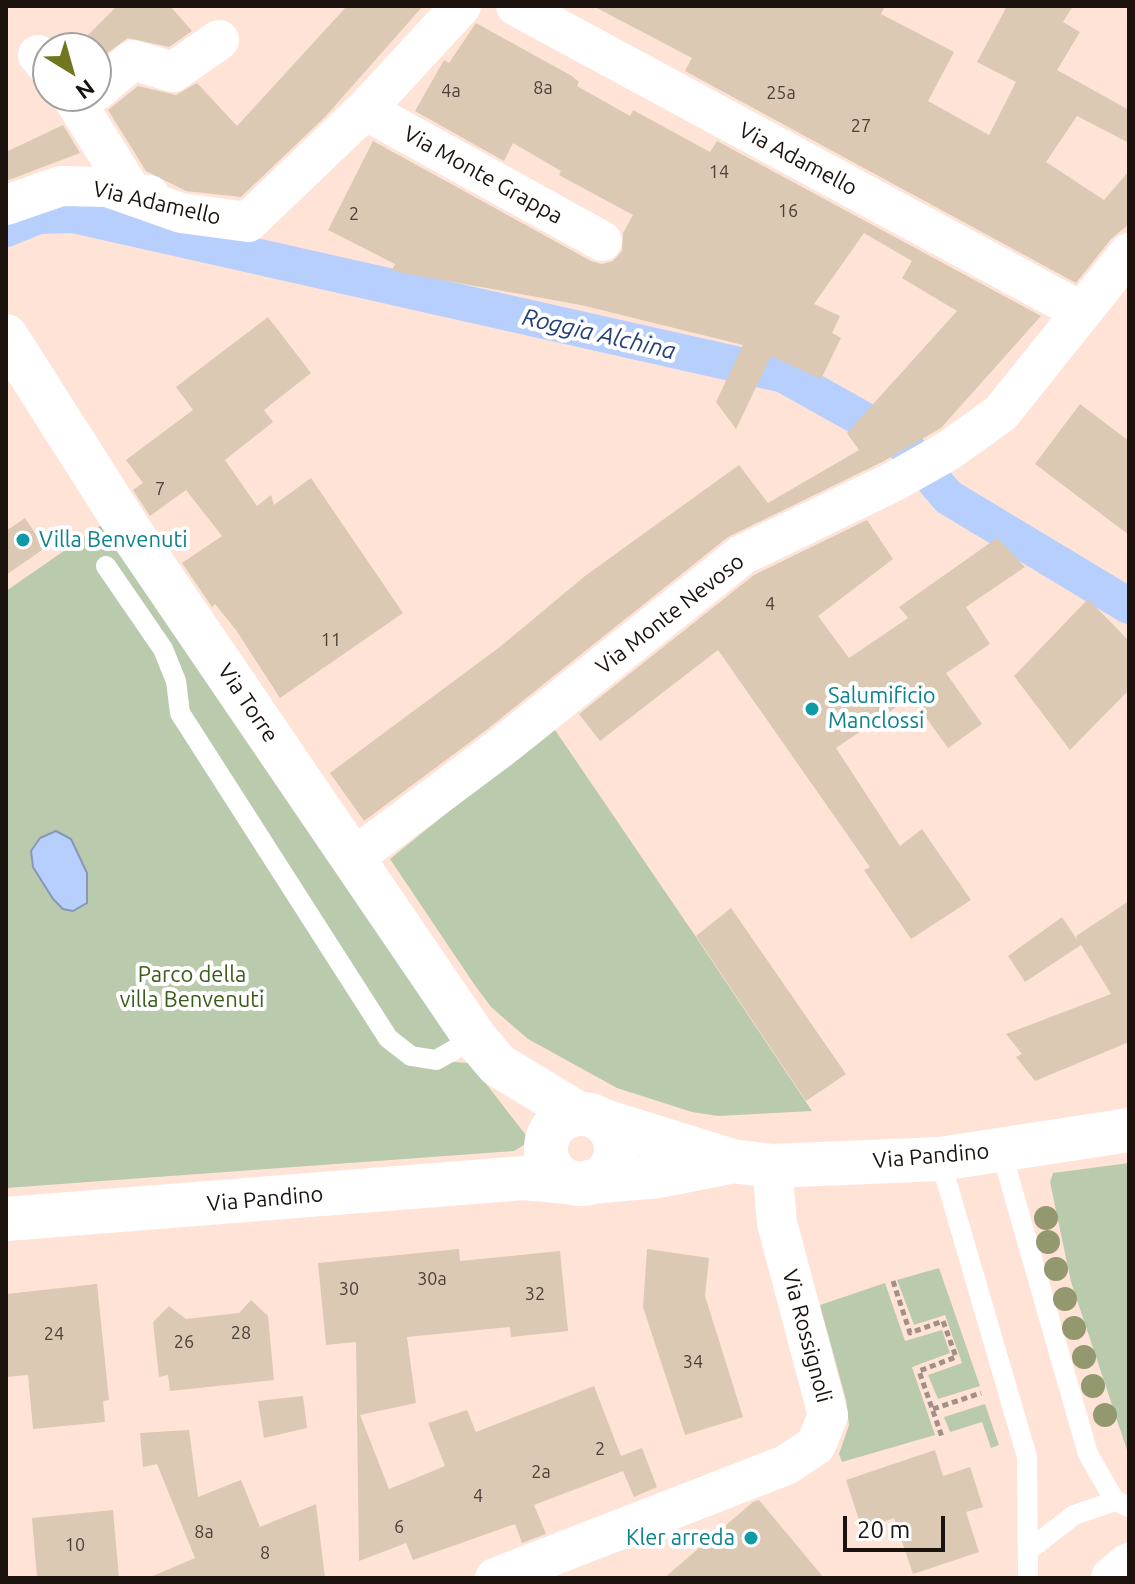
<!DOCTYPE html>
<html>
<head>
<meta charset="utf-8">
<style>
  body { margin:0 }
  #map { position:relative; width:1135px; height:1584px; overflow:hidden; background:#ffe3d7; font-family:Ubuntu,sans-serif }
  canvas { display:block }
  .frame { position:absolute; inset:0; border:8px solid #1c130f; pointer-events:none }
  .north { position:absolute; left:32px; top:32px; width:80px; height:80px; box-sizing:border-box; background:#fff; border:2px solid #a4a19f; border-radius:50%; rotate:143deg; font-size:22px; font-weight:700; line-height:32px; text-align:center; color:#1c130f }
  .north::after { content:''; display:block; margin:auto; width:28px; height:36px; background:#72771f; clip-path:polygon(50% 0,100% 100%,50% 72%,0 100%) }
  .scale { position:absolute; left:843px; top:1516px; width:102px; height:36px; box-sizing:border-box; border:4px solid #1c130f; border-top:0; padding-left:10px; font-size:24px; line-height:28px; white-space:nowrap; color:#1c130f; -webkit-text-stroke:6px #fff; paint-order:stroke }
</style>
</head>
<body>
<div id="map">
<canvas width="1135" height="1584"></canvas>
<div class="frame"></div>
<div class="north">N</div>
<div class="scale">20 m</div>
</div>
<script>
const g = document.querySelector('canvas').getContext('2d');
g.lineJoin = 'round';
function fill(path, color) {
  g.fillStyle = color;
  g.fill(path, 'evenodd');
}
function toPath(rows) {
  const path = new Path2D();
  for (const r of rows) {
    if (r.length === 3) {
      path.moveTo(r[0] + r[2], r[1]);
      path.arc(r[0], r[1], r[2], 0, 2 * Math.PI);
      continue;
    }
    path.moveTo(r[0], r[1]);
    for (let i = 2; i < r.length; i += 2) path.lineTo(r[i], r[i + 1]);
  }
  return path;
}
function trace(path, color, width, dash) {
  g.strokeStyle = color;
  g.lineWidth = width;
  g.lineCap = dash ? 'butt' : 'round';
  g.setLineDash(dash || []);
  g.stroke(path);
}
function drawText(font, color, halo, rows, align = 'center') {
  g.font = font + ' Ubuntu,sans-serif';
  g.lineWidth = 8;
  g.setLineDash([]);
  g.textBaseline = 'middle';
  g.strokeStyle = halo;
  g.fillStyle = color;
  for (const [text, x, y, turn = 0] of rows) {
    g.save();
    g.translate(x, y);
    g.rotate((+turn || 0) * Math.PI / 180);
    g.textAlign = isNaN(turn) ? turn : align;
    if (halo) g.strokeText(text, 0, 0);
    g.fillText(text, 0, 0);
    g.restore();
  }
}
fill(toPath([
  [103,524,455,1039,443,1048,453,1062,470,1063,525,1134,527,1143,514,1151,6,1188,6,591],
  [553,727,696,937,812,1111,718,1116,692,1112,617,1088,528,1039,491,1007,474,984,390,859],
  [1129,1163,1129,1456,1071,1282,1050,1182,1053,1173],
  [939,1268,980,1386,938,1399,928,1375,962,1363,945,1315,914,1325,897,1280],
  [885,1283,905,1341,942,1330,950,1353,912,1367,935,1435,842,1462,839,1454,849,1425,846,1400,820,1305],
  [985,1404,999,1445,991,1448,982,1422,950,1432,944,1417]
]), '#bacbad');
const water = toPath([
  [56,831,71,839,87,873,87,903,73,911,63,909,53,899,33,867,31,851,40,838,56,831]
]);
fill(water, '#b6cffd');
trace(water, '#8897b6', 2);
trace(toPath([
  [6,229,38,216,73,215,784,375,900,440,948,497,1129,606]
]), '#b6cffd', 36);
fill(toPath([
  [117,6,170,6,192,31,169,47,128,38,96,61,96,48,75,48],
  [347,6,423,6,325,117,241,197,186,191,146,171,108,110,138,86,176,95,197,83,237,126],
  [593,6,885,6,881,14,954,52,928,101,989,135,1016,82,977,62,1007,6,1073,6,1063,22,1080,32,1057,70,1129,110,1129,143,1077,116,1046,162,1104,200,1129,171,1129,224,1111,239,1076,283,685,71,692,58],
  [476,23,572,76,579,82,577,86,630,116,633,110,710,152,717,141,1041,316,941,428,882,462,728,537,485,731,364,821,330,773,501,646,585,576,739,465,768,503,859,450,847,433,957,311,902,278,912,261,864,233,814,304,840,316,832,333,841,338,821,379,771,356,736,429,716,402,743,345,581,305,392,271,395,264,328,230,373,141,591,261,602,264,613,261,622,251,623,233,633,215,559,175,561,171,513,143,504,161,415,111,444,60,449,63],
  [63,125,80,153,6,181,6,152],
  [268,317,311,373,264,410,273,422,225,460,257,506,271,495,274,505,311,478,403,613,280,698,236,630,215,604,212,607,182,563,222,536,186,490,150,516,133,490,143,483,126,460,193,410,176,387],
  [1080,404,1129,441,1129,535,1035,464],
  [25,518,45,548,6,575,6,531],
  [867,520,893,559,818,616,849,658,908,618,899,607,997,538,1025,567,966,607,990,644,946,673,982,724,948,748,911,697,836,748,900,846,922,829,971,900,911,939,864,870,870,867,718,650,600,741,579,714,754,575],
  [1088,599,1129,641,1129,690,1070,750,1014,676],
  [1129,901,1129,1042,1035,1081,1016,1057,1022,1054,1006,1034,1111,994,1081,945,1025,982,1008,956,1062,917,1078,941,1076,936],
  [731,908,846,1074,806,1101,696,936],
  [459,1249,460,1261,560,1251,568,1331,511,1337,510,1327,407,1337,416,1403,360,1415,389,1489,445,1466,428,1423,467,1410,476,1432,594,1386,621,1456,642,1448,657,1487,634,1497,623,1471,534,1505,546,1534,522,1543,515,1524,413,1560,406,1543,359,1561,356,1342,326,1345,318,1263],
  [647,1249,709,1258,705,1296,743,1417,685,1435,643,1307],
  [97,1284,109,1400,103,1401,105,1422,33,1429,28,1375,6,1377,6,1294],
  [251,1300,268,1316,274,1380,170,1391,168,1375,159,1377,153,1322,169,1306,186,1319,239,1313],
  [303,1396,307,1428,264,1438,258,1401],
  [189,1430,198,1497,241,1480,260,1527,316,1504,325,1578,148,1578,195,1558,157,1464,143,1467,140,1433],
  [935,1450,943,1476,970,1467,983,1507,966,1512,979,1552,913,1574,894,1518,862,1529,846,1480],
  [759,1500,824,1578,664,1578,753,1502],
  [113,1510,119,1578,37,1578,32,1518]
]), '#dbc9b4');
trace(toPath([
  [893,1281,910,1333,943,1321,956,1357,919,1371,942,1437],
  [933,1409,981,1393]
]), '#a48f87', 5, [6, 4]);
trace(toPath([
  [106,566,163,649,176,681,180,713,388,1038,411,1056,436,1060,475,1038],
  [1001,1150,1088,1454,1115,1501,1129,1507],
  [940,1159,1027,1457,1028,1578],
  [1029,1550,1074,1515,1115,1501]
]), '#fff', 20);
trace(toPath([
  [516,6,1080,311],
  [38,55,48,67],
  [96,91,133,60,173,72,219,40],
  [72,96,132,193,149,195],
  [365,110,602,241],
  [6,205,61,186,107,187,181,213,248,222,365,110,461,6],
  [352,859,499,749,742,555,893,482,948,451,1001,413,1129,253],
  [495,1578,786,1465,816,1445,828,1415,777,1223,772,1166]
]), '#fff', 40);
trace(toPath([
  [6,336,132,534,475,1038,498,1065,579,1114],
  [581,1149,35],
  [601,1120,732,1161,772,1166,940,1159,1129,1130],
  [589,1182,659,1176,730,1162],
  [6,1219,524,1178,577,1183]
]), '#fff', 44);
trace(toPath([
  [1113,1578,1129,1565]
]), '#fff', 44);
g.fillStyle = '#93986e';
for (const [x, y] of [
  [1046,1218],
  [1048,1242],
  [1056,1269],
  [1065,1299],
  [1074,1328],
  [1084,1357],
  [1093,1386],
  [1105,1415]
]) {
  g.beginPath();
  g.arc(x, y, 12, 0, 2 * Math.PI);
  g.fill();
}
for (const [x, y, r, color] of [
  [23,540,8,"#0f9aa8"],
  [812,709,8,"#0f9aa8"],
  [751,1538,8,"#0f9aa8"]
]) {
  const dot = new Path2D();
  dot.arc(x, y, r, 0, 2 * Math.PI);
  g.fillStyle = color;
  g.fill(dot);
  trace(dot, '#fff', 3);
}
drawText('18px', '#4c4038', null, [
  ["8a",543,88],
  ["4a",451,91],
  ["25a",781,93],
  ["27",861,126],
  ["14",719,172],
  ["16",788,211],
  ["2",354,214],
  ["7",160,489],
  ["4",770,604],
  ["11",331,640],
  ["30a",432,1279],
  ["30",349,1289],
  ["32",535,1294],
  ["28",241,1333],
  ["24",54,1334],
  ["26",184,1342],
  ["34",693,1362],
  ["2",600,1449],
  ["2a",541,1472],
  ["4",478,1496],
  ["6",399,1527],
  ["8a",204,1532],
  ["10",75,1545],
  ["8",265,1553]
]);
drawText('22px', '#1c130f', '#fff', [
  ["Via Adamello",798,159,28],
  ["Via Monte Grappa",483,175,29],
  ["Via Adamello",157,203,13],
  ["Via Monte Nevoso",670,614,-38],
  ["Via Torre",248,703,56],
  ["Via Pandino",931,1156,-5],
  ["Via Pandino",265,1199,-5],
  ["Via Rossignoli",807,1336,75]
]);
drawText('22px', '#0d838f', '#fff', [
  ["Villa Benvenuti",39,540],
  ["Salumificio",828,696],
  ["Manclossi",828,721],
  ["Kler arreda",735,1538,"right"]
], 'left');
drawText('22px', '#3b5b19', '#fff', [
  ["Parco della",192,975],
  ["villa Benvenuti",192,1000]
]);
drawText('italic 24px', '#264178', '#fff', [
  ["Roggia Alchina",599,334,13]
]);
</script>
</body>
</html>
